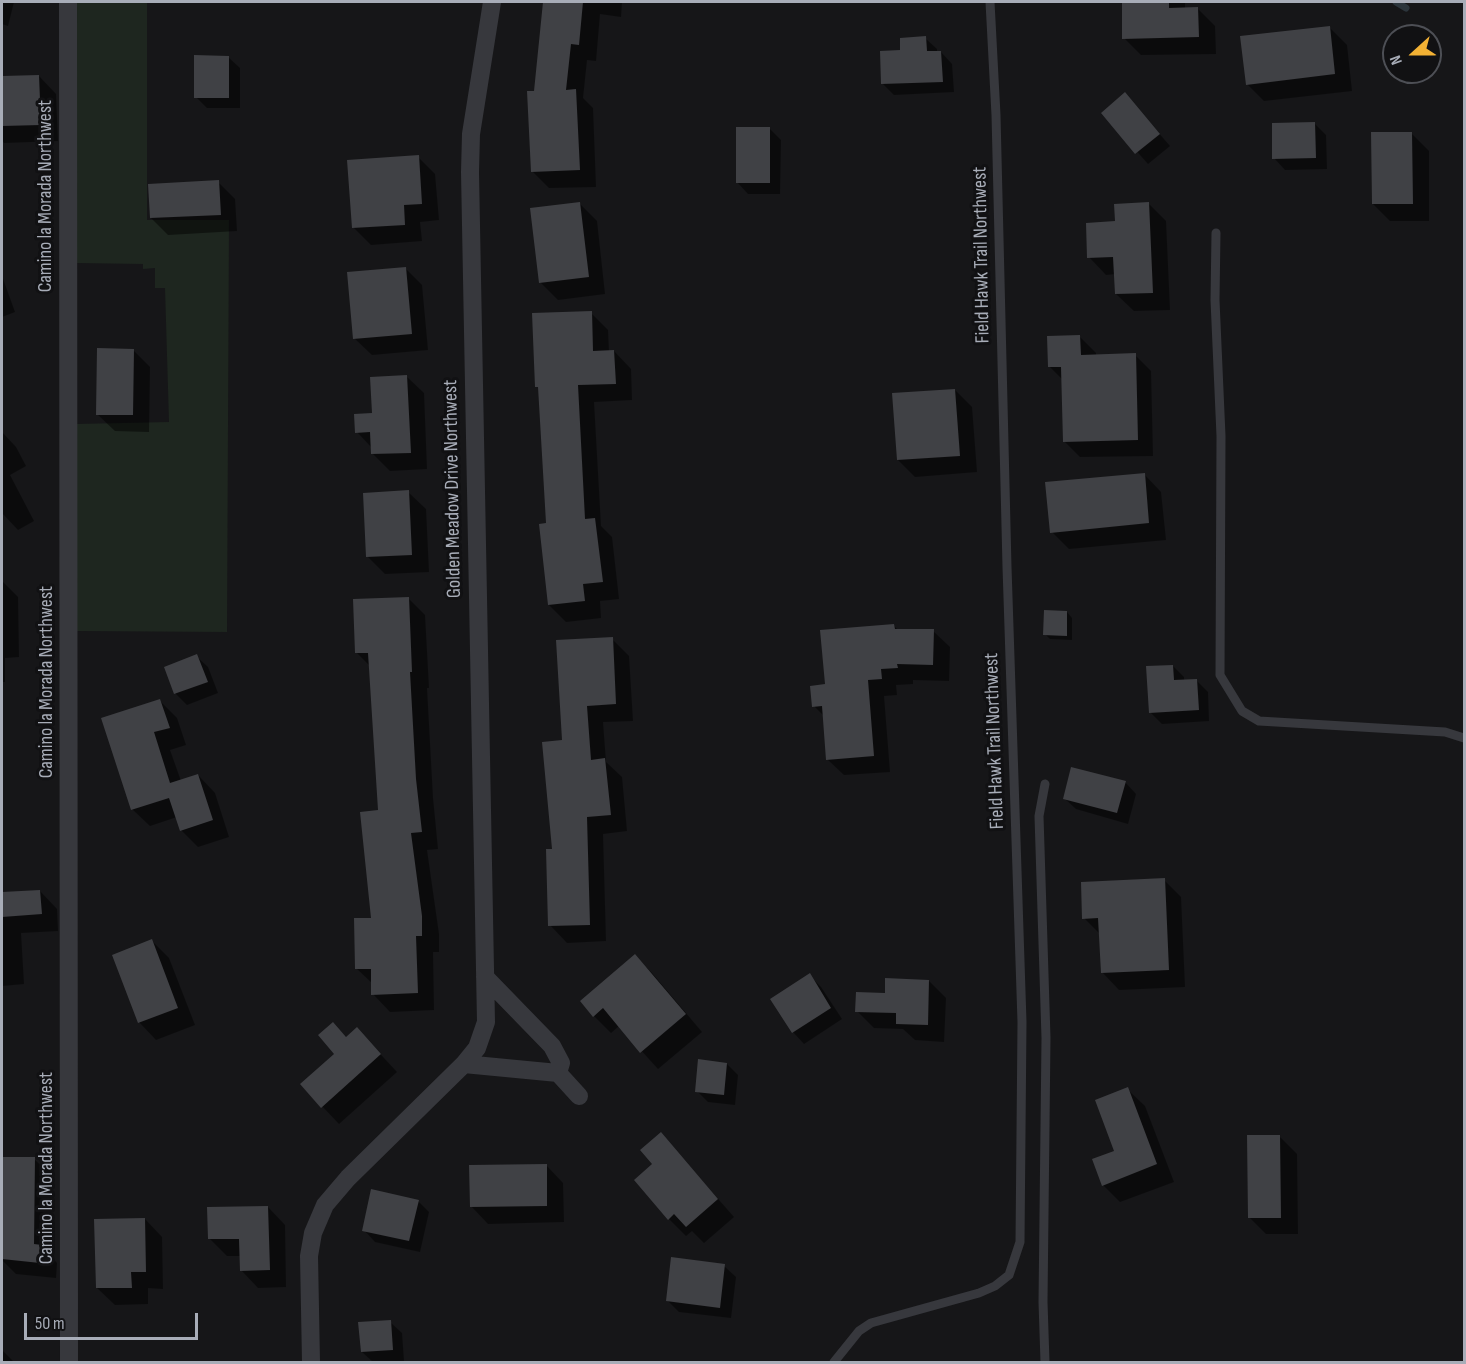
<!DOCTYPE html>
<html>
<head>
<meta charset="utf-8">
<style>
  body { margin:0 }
  #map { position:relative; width:1466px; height:1364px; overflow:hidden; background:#161618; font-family:"Sofia Sans Condensed",sans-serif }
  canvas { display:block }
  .frame { position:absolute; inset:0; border:3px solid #a8adb8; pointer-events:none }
  .north { position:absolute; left:1382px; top:24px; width:60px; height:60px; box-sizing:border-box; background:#111113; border:2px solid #4d4f55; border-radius:50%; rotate:249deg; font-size:16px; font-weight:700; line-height:24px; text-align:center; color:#a8adb8 }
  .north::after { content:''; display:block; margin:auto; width:21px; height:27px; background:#f2b134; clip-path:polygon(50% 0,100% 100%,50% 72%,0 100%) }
  .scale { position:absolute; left:24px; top:1313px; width:174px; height:27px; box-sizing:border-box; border:3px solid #a8adb8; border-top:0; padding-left:8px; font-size:18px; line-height:21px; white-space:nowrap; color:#a8adb8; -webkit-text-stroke:4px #111113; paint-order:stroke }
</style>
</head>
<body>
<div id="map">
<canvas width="1466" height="1364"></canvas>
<div class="frame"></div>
<div class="north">N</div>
<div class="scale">50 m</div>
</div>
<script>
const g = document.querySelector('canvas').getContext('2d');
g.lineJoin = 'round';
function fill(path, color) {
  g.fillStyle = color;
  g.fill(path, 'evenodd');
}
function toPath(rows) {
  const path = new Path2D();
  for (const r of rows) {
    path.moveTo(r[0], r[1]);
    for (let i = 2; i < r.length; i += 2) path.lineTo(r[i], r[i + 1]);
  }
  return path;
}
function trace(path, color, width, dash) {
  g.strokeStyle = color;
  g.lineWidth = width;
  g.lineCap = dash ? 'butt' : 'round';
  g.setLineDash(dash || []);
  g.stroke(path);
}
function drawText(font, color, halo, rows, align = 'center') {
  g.font = font + ' "Sofia Sans Condensed",sans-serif';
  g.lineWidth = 6;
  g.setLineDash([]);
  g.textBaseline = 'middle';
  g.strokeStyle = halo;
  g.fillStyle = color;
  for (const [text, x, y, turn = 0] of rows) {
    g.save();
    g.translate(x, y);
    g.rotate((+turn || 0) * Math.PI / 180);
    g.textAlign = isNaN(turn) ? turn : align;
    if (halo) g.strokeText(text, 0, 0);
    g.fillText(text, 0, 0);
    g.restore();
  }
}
fill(toPath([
  [75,2,147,2,147,220,229,220,227,632,77,631,75,424,169,422,165,288,155,288,155,268,143,269,143,264,75,263]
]), '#1e261f');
fill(toPath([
  [2,2,14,2,8,26,2,24],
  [545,2,622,2,621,17,600,14,596,61,587,60,583,98,593,108,596,187,549,188,532,171,536,92],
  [1123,2,1185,2,1185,9,1198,9,1215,26,1216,54,1141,55,1124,38],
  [1329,27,1347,45,1352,91,1264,101,1247,84],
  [925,38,937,49,937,52,941,52,952,64,954,92,894,95,883,84,902,51],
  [228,57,240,68,240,108,207,108,196,97],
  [39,76,56,94,58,141,4,143,2,140,2,77],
  [1125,94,1170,146,1148,164,1103,113],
  [1315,124,1326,135,1327,169,1285,170,1274,158],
  [769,128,781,140,780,194,748,194,737,182],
  [1412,134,1429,151,1429,221,1390,221,1373,204],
  [418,157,435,174,439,220,420,222,422,241,371,245,353,227],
  [218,182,235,199,237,231,168,235,151,218],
  [579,203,597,221,605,294,558,300,540,282],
  [1149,204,1166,221,1170,310,1134,311,1116,294,1116,274,1106,275,1089,257,1116,223],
  [405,268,422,285,428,350,372,355,354,338],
  [2,276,15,312,2,317],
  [591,313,608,330,609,352,614,351,631,369,632,400,594,402,601,526,612,537,619,599,600,601,601,618,566,622,549,605,548,524,540,389,537,386],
  [1079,336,1096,353,1096,356,1135,355,1151,371,1153,456,1080,457,1064,441,1063,380,1050,367],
  [133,350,150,367,149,432,115,431,97,414],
  [406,376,424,393,427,469,390,471,373,454,372,448,357,432],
  [955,390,972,407,977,472,915,477,898,460],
  [2,432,16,447,26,466,10,475,34,521,18,530,2,513],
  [1144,474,1161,492,1166,540,1069,549,1052,532],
  [408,492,426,509,429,572,385,574,368,557],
  [2,581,18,597,19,657,5,658,5,682,2,682],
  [408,598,425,615,429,688,427,688,433,798,438,849,427,850,439,934,439,952,433,952,434,1010,390,1012,373,994,373,984,357,969,372,919,379,811,370,666,357,653],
  [1067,612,1072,618,1072,640,1050,639,1045,634],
  [894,626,898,630,933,631,950,647,949,681,913,680,913,684,896,685,897,695,884,696,890,772,844,775,827,759,824,716,814,706,826,686],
  [612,639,629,656,633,721,603,722,606,762,622,777,627,831,603,834,606,941,567,943,550,925,554,850,563,741],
  [196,656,208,667,218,693,187,705,176,694,166,667],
  [1173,666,1184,677,1184,681,1196,680,1208,692,1209,721,1162,724,1150,712],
  [160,701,177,718,186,745,170,750,181,781,198,775,215,793,229,837,198,847,181,830,177,817,150,826,132,809],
  [1125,782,1136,794,1128,824,1076,809,1064,798],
  [1164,880,1181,897,1185,987,1119,990,1102,972,1101,935,1084,918],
  [40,891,57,909,58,931,21,933,24,984,2,986,2,894],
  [152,941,169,958,195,1025,156,1040,139,1022],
  [635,956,652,973,702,1032,658,1069,619,1026,611,1033,594,1016],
  [809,975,821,987,842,1019,804,1044,793,1032],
  [929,981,946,998,944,1042,915,1040,903,1029,874,1028,857,1011,886,994],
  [333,1024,347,1038,357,1029,397,1072,339,1124,302,1085,336,1054],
  [727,1064,738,1075,735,1105,708,1102,697,1091],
  [1127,1089,1145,1106,1174,1182,1120,1202,1103,1185,1116,1151],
  [661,1134,734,1217,704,1243,692,1231,686,1236,669,1219,655,1165],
  [1280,1137,1297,1154,1298,1234,1266,1234,1249,1217],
  [2,1158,34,1159,51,1175,50,1255,57,1263,56,1278,16,1274,2,1260],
  [546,1165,563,1183,564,1222,488,1224,471,1206],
  [418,1201,429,1212,420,1252,375,1242,364,1230],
  [268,1207,285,1225,286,1287,258,1288,241,1270,241,1256,227,1256,209,1238],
  [145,1219,162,1237,163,1289,148,1288,148,1304,115,1305,97,1288],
  [724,1266,736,1277,731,1318,679,1312,668,1301],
  [390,1322,402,1333,404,1361,373,1362,362,1352],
  [2,1350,14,1362,2,1362]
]), '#0007');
trace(toPath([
  [1396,2,1406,8]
]), '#2c353c', 7);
fill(toPath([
  [543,2,583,2,579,45,571,44,566,90,576,89,580,170,531,172,527,91,534,91],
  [1122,2,1169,2,1169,8,1198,7,1199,37,1122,39],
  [1330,26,1335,74,1246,85,1240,36],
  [926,36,927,51,941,51,943,82,881,84,880,51,900,50,900,38],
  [194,55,229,56,229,98,194,98],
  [39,75,41,125,2,126,2,76],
  [1125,92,1160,134,1135,154,1101,113],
  [1315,122,1316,158,1272,159,1272,123],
  [736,127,770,127,770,183,736,183],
  [1371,132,1412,132,1413,204,1372,204],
  [419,155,422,204,404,205,405,225,352,228,347,160],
  [219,180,221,215,150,218,148,184],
  [580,202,589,277,539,283,530,208],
  [1149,202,1153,293,1115,294,1113,257,1087,258,1086,223,1115,221,1114,204],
  [406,267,412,334,353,339,347,272],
  [592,311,593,351,614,350,616,384,578,385,585,519,595,518,603,582,583,584,585,601,548,605,539,524,546,523,538,387,535,387,532,313],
  [1080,335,1081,355,1136,353,1138,440,1063,442,1061,367,1048,367,1047,336],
  [97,348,134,349,133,415,96,415],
  [407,375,411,453,371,454,370,432,355,433,354,414,372,413,370,377],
  [955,389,960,456,897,460,892,393],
  [1145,473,1149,523,1050,533,1045,482],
  [409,490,412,555,366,557,363,493],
  [409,597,412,672,410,672,416,779,422,832,411,833,422,916,422,936,416,936,418,993,371,995,371,969,355,969,354,918,371,918,360,812,378,810,368,653,355,653,353,599],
  [1044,610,1067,611,1067,636,1043,635],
  [894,624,895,629,934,629,933,665,897,664,898,668,881,669,882,679,868,680,874,756,826,760,822,706,812,707,810,686,825,684,820,630],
  [613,637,616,704,587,706,591,760,605,758,611,815,587,817,590,925,548,926,546,849,552,849,542,742,562,740,556,640],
  [197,654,208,682,174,694,164,667],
  [1173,665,1174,680,1197,679,1199,710,1149,713,1146,666],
  [160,699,170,728,154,732,170,783,198,774,213,820,180,831,169,798,131,810,101,718],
  [1071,767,1126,781,1117,813,1063,799],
  [1165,878,1169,970,1101,973,1098,918,1082,919,1081,882],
  [40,890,42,914,2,917,2,892],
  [152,939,178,1008,138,1023,112,955],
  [635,954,686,1014,640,1053,603,1008,593,1017,580,1001],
  [810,973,831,1008,792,1033,770,999],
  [885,978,929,980,928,1025,896,1024,896,1013,855,1012,856,992,885,993],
  [333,1022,346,1037,357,1027,381,1054,321,1108,300,1084,334,1054,318,1035],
  [698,1059,727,1063,724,1095,695,1092],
  [1128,1087,1157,1164,1102,1186,1092,1159,1114,1151,1095,1100],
  [661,1132,718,1199,686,1227,674,1214,668,1220,634,1180,652,1164,640,1150],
  [1247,1135,1280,1135,1281,1218,1248,1218],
  [2,1157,35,1157,34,1244,42,1245,40,1263,2,1259],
  [547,1164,547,1206,470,1207,469,1165],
  [371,1189,419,1200,409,1241,362,1231],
  [268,1206,270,1270,240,1271,239,1239,208,1239,207,1207],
  [145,1218,146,1272,131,1272,132,1288,96,1288,94,1219],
  [671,1257,725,1264,720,1308,666,1301],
  [391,1320,393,1350,361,1352,358,1322]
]), '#404145');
trace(toPath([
  [1216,233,1215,300,1221,436,1220,675,1242,711,1259,721,1445,732,1464,738],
  [1045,784,1039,816,1046,1038,1043,1302,1045,1362],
  [834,1362,859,1331,871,1323,979,1293,995,1286,1009,1275,1020,1242,1022,1022,1007,567,996,115,990,2]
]), '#37383d', 9);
trace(toPath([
  [68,2,69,1362],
  [485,977,552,1046,561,1063,558,1073],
  [464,1064,558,1073,579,1096],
  [311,1362,309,1256,313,1233,325,1205,348,1178,464,1064,477,1048,486,1022,470,172,471,134,492,2]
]), '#37383d', 18);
drawText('20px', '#a8adb8', '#111113', [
  ["Camino la Morada Northwest",46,196,-90],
  ["Field Hawk Trail Northwest",982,255,-91],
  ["Golden Meadow Drive Northwest",453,489,-91],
  ["Camino la Morada Northwest",47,682,-90],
  ["Field Hawk Trail Northwest",995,741,-92],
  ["Camino la Morada Northwest",47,1168,-90]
]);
</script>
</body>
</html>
